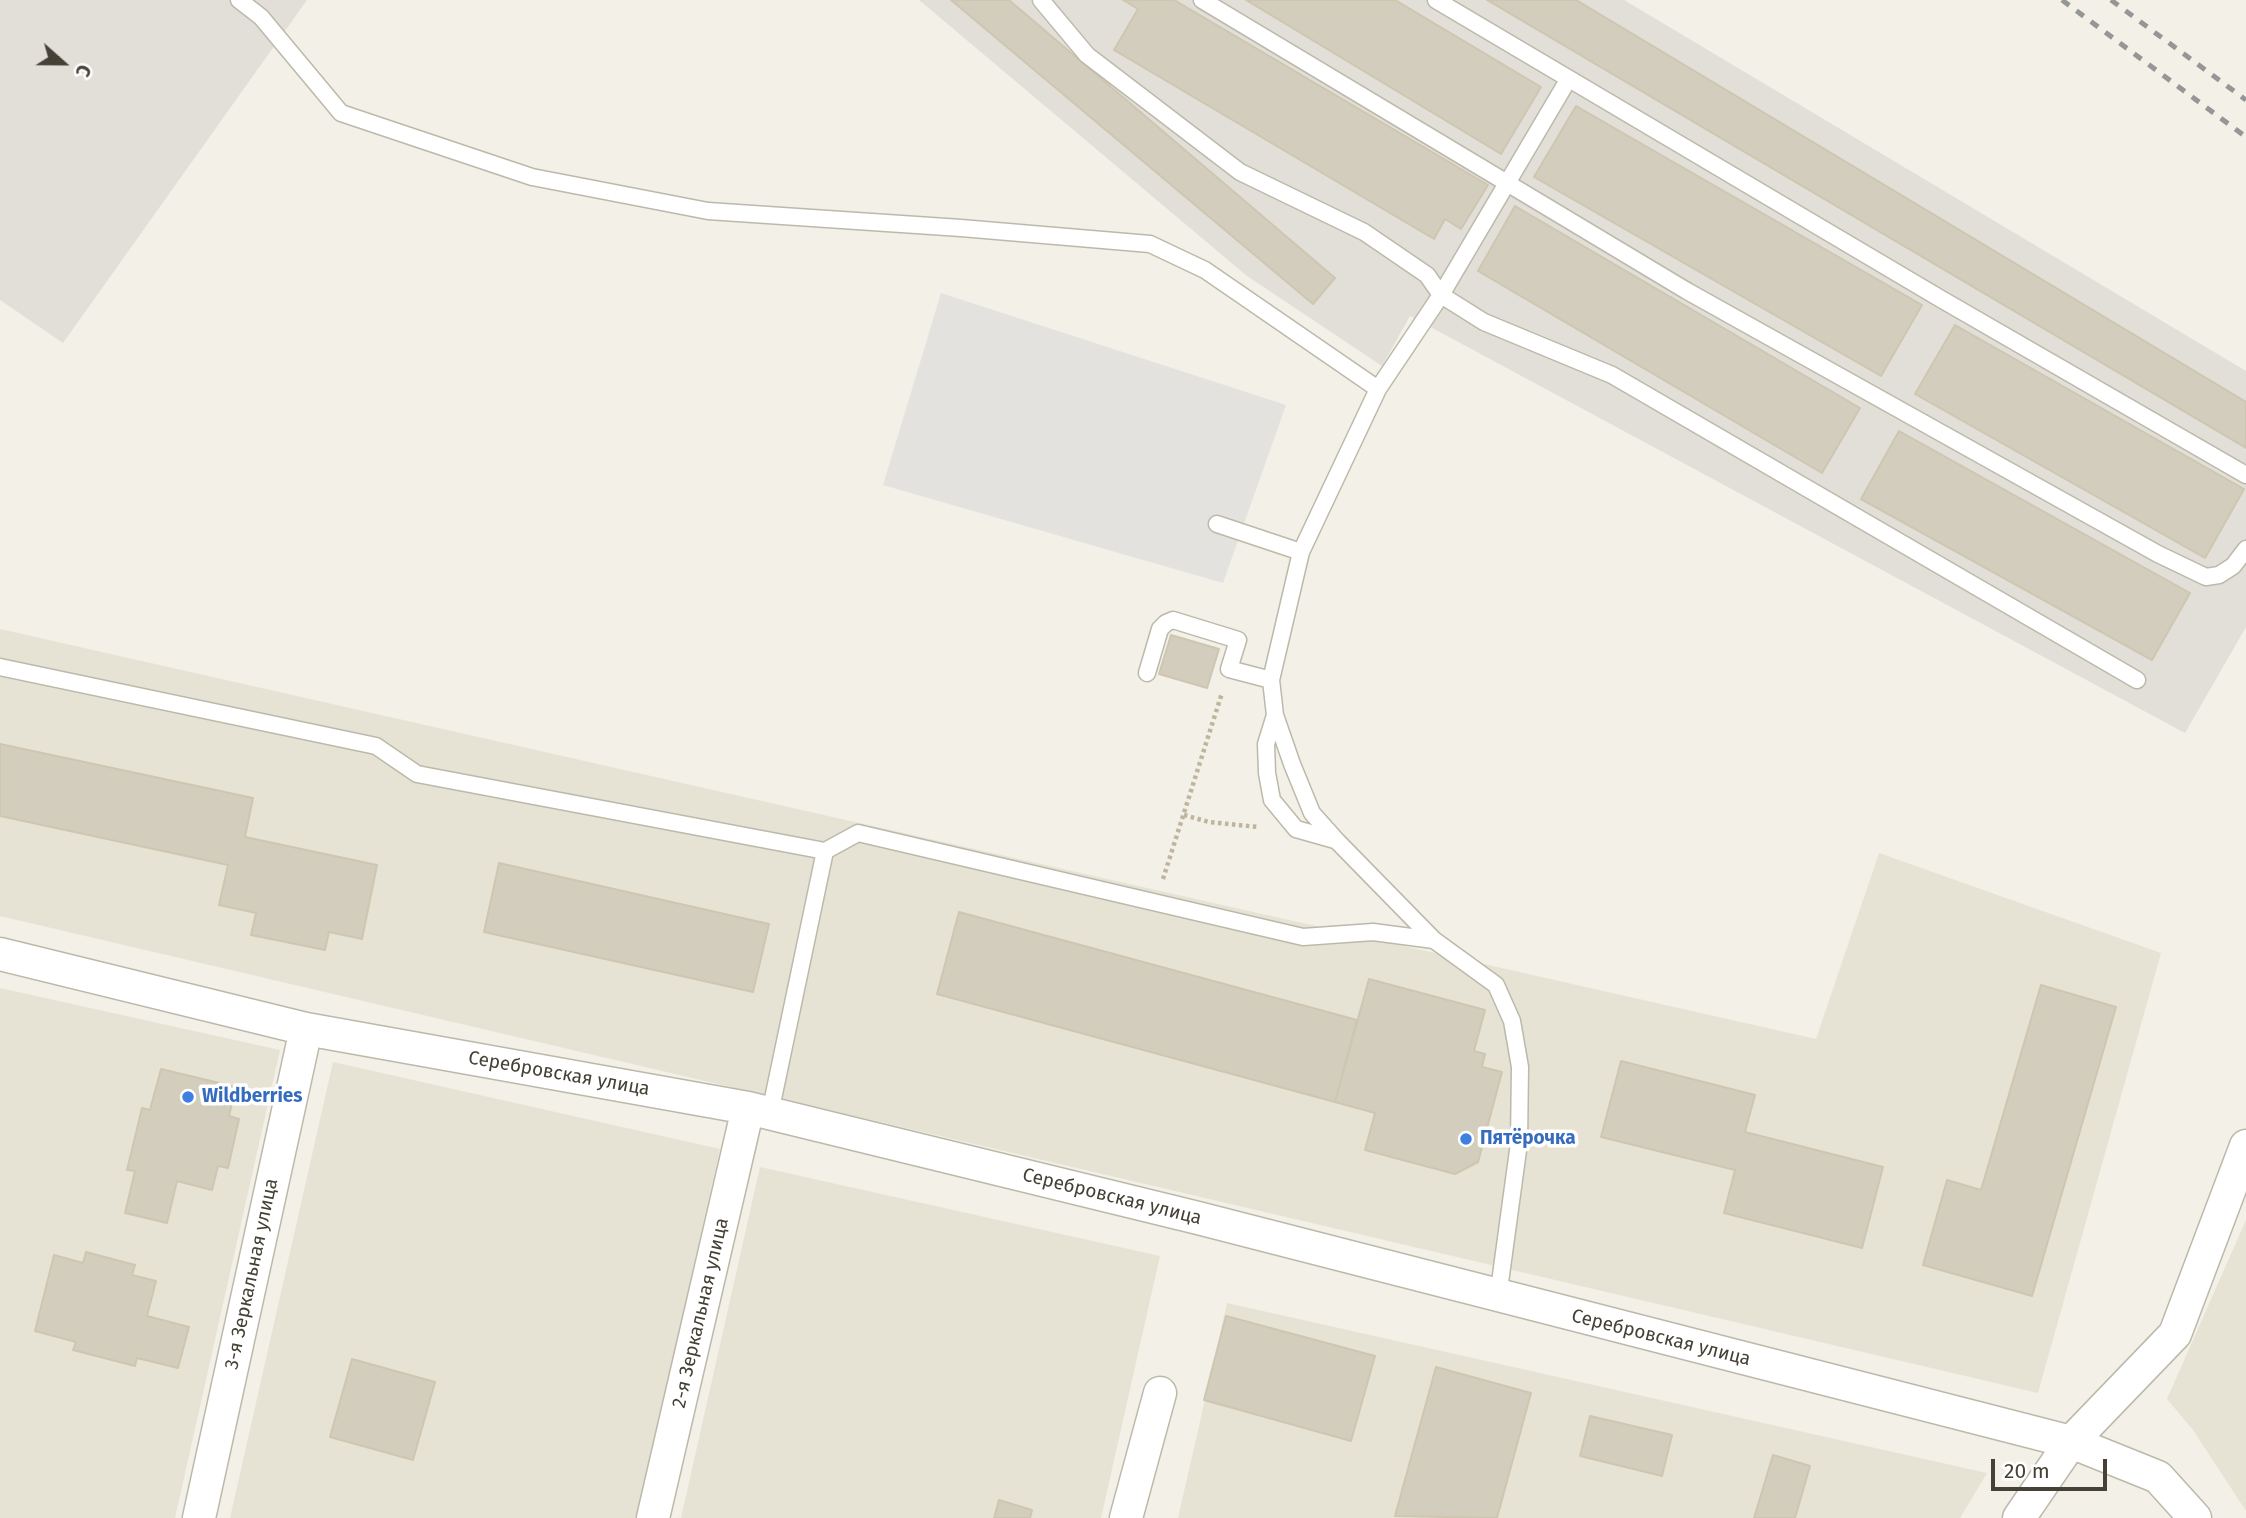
<!DOCTYPE html>
<html>
<head>
<meta charset="utf-8">
<style>
  body { margin:0 }
  #map { position:relative; width:2246px; height:1518px; overflow:hidden; background:#f2f0e7; font-family:"Fira Sans",sans-serif }
  canvas { display:block }
  .north { position:absolute; left:28px; top:28px; width:70px; height:70px; -webkit-text-stroke:5px #fff; paint-order:stroke; rotate:111deg; font-size:19px; font-weight:700; line-height:28px; text-align:center; color:#454136 }
  .north::after { content:''; display:block; margin:auto; width:24px; height:32px; background:#454136; clip-path:polygon(50% 0,100% 100%,50% 72%,0 100%) }
  .scale { position:absolute; left:1991px; top:1459px; width:116px; height:32px; box-sizing:border-box; border:4px solid #454136; border-top:0; padding-left:9px; font-size:21px; line-height:24px; white-space:nowrap; color:#454136; -webkit-text-stroke:5px #fff; paint-order:stroke }
</style>
</head>
<body>
<div id="map">
<canvas width="2246" height="1518"></canvas>
<div class="north">С</div>
<div class="scale">20 m</div>
</div>
<script>
const g = document.querySelector('canvas').getContext('2d');
g.lineJoin = 'round';
function fill(path, color) {
  g.fillStyle = color;
  g.fill(path, 'evenodd');
}
function toPath(rows) {
  const path = new Path2D();
  for (const r of rows) {
    path.moveTo(r[0], r[1]);
    for (let i = 2; i < r.length; i += 2) path.lineTo(r[i], r[i + 1]);
  }
  return path;
}
function trace(path, color, width, dash) {
  g.strokeStyle = color;
  g.lineWidth = width;
  g.lineCap = dash ? 'butt' : 'round';
  g.setLineDash(dash || []);
  g.stroke(path);
}
function drawText(font, color, halo, rows, align = 'center') {
  g.font = font + ' "Fira Sans",sans-serif';
  g.lineWidth = 7;
  g.setLineDash([]);
  g.textBaseline = 'middle';
  g.strokeStyle = halo;
  g.fillStyle = color;
  for (const [text, x, y, turn = 0] of rows) {
    g.save();
    g.translate(x, y);
    g.rotate((+turn || 0) * Math.PI / 180);
    g.textAlign = isNaN(turn) ? turn : align;
    if (halo) g.strokeText(text, 0, 0);
    g.fillText(text, 0, 0);
    g.restore();
  }
}
fill(toPath([
  [0,629,1816,1039,1879,853,2161,953,2038,1393,0,916],
  [0,988,280,1050,175,1518,0,1518],
  [333,1062,720,1149,637,1518,230,1518],
  [760,1167,1160,1256,1101,1518,681,1518],
  [2246,1220,2246,1511,2193,1430,2167,1399],
  [1227,1303,1987,1473,1960,1518,1178,1518]
]), '#e6e3d5');
fill(toPath([
  [0,0,307,0,63,343,0,300],
  [919,0,1624,0,2246,371,2246,627,2185,733,1410,316,1382,366,1247,276]
]), '#e2dfd8');
fill(toPath([
  [941,293,1286,405,1223,583,883,485]
]), '#e4e2de');
const building = toPath([
  [951,0,1009,0,1335,278,1313,304,951,0],
  [1123,0,1174,0,1488,185,1461,229,1445,219,1434,239,1114,50,1138,9,1123,0],
  [1246,0,1395,0,1541,87,1501,154,1246,0],
  [1487,0,1576,0,2246,402,2246,448,1487,0],
  [1576,106,1922,305,1881,376,1534,177,1576,106],
  [1515,206,1860,408,1822,473,1478,271,1515,206],
  [1955,325,2244,489,2205,558,1915,394,1955,325],
  [1899,431,2190,593,2152,660,1861,499,1899,431],
  [1171,635,1219,649,1207,688,1159,674,1171,635],
  [0,744,253,798,245,837,377,865,362,939,329,932,325,950,251,935,256,913,219,905,228,865,0,816,0,744],
  [499,863,769,924,753,992,484,932,499,863],
  [959,912,1357,1020,1335,1102,937,994,959,912],
  [1369,979,1485,1010,1474,1051,1485,1054,1482,1067,1502,1072,1478,1162,1455,1174,1365,1150,1375,1113,1335,1102,1369,979],
  [2041,985,2116,1007,2032,1296,1923,1265,1947,1180,1981,1190,2041,985],
  [1621,1061,1755,1095,1745,1132,1883,1167,1862,1248,1724,1213,1735,1170,1601,1137,1621,1061],
  [161,1069,236,1087,229,1116,239,1119,228,1168,218,1166,212,1190,177,1181,167,1223,125,1213,135,1171,127,1170,142,1108,150,1110,161,1069],
  [86,1252,135,1265,132,1275,156,1281,147,1316,189,1327,178,1368,137,1358,135,1366,73,1350,76,1342,35,1331,54,1255,83,1263,86,1252],
  [1226,1316,1375,1356,1351,1441,1204,1400,1226,1316],
  [352,1359,435,1382,413,1460,330,1437,352,1359],
  [1436,1367,1531,1393,1497,1518,1395,1516,1436,1367],
  [1590,1416,1672,1435,1662,1476,1580,1456,1590,1416],
  [1773,1455,1810,1466,1795,1518,1754,1518,1773,1455],
  [999,1500,1032,1510,1030,1518,994,1518,999,1500]
]);
fill(building, '#d3cdbd');
trace(building, '#cec6b0', 2);
const lane = toPath([
  [239,0,261,17,341,113,532,177,708,211,961,228,1150,244,1205,270,1378,389],
  [1041,0,1087,55,1240,172,1364,232,1427,275,1441,295,1484,322,1612,375,2137,680],
  [1202,0,1687,291,2158,554,2206,577,2219,575,2233,566,2246,549],
  [1436,0,1941,299,2246,475],
  [1217,524,1301,552],
  [0,667,376,746,417,774,825,851,858,833,1303,937,1373,932,1434,940,1496,985,1512,1021,1520,1067,1519,1143,1498,1297],
  [1147,673,1160,629,1166,623,1173,620,1238,640,1229,669,1271,680],
  [1275,715,1266,744,1267,773,1272,800,1296,829,1335,840],
  [1434,940,1337,841,1312,813,1292,764,1275,715,1271,680,1301,552,1378,389,1441,295,1568,80],
  [770,1113,825,851]
]);
const street = toPath([
  [0,954,306,1029,748,1108,1198,1218,2071,1442,2158,1477,2195,1518],
  [199,1518,306,1029],
  [653,1518,748,1108],
  [1126,1518,1160,1393],
  [2019,1518,2071,1442,2175,1334,2246,1146]
]);
trace(lane, '#bdb9aa', 19);
trace(street, '#bdb9aa', 35);
trace(toPath([
  [1184,815,1209,822,1258,827],
  [1163,879,1222,693]
]), '#beb69c', 4.5, [3.5, 3.5]);
trace(lane, '#fff', 16);
trace(street, '#fff', 32);
trace(toPath([
  [2062,0,2246,137],
  [2111,0,2246,100]
]), '#969696', 5, [9, 9]);
for (const [x, y, r, color] of [
  [188,1097,7,"#3f7fe0"],
  [1466,1139,7,"#3f7fe0"]
]) {
  const dot = new Path2D();
  dot.arc(x, y, r, 0, 2 * Math.PI);
  g.fillStyle = color;
  g.fill(dot);
  trace(dot, '#fff', 2.5);
}
drawText('19px', '#454136', '#fff', [
  ["Серебровская улица",559,1074,10],
  ["Серебровская улица",1112,1197,14],
  ["3-я Зеркальная улица",252,1274,-78],
  ["2-я Зеркальная улица",701,1313,-77],
  ["Серебровская улица",1661,1338,14]
]);
drawText('bold 19px', '#366cbe', '#fff', [
  ["Wildberries",202,1097],
  ["Пятёрочка",1480,1139]
], 'left');
</script>
</body>
</html>
